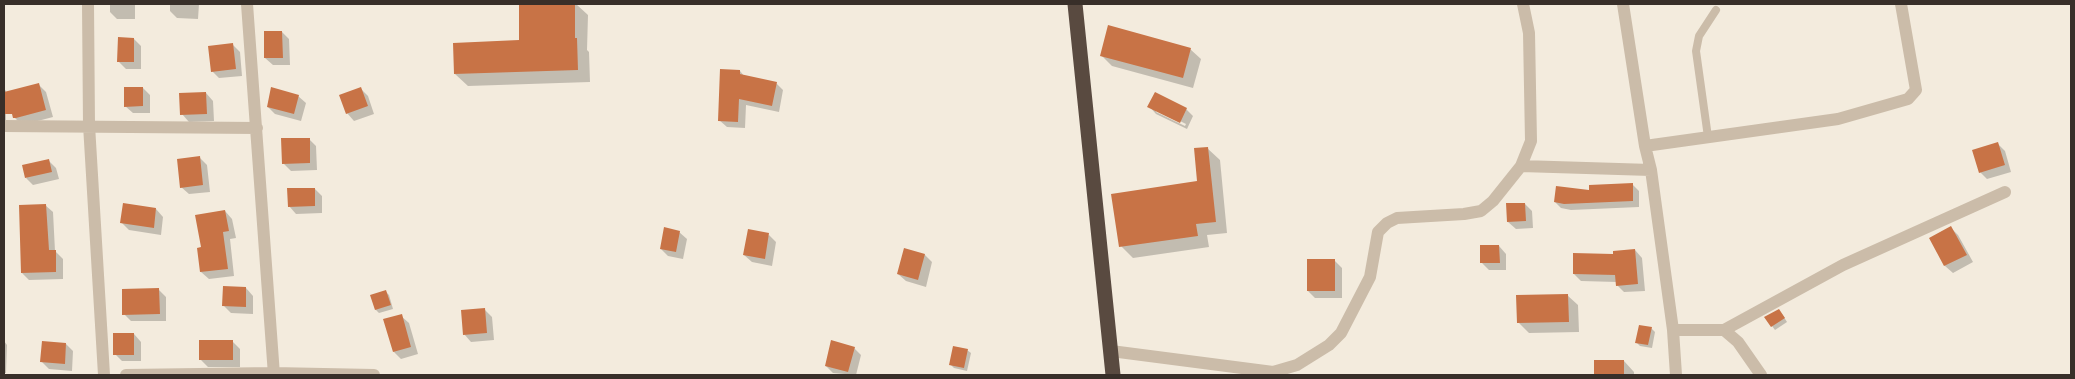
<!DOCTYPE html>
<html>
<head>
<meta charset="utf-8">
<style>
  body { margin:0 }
  #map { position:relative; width:2075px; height:379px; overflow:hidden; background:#f3ebdd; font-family:"Nunito Sans",sans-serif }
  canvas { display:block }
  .frame { position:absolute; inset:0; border:5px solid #382f29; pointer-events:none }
</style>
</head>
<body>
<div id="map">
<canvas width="2075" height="379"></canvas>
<div class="frame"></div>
</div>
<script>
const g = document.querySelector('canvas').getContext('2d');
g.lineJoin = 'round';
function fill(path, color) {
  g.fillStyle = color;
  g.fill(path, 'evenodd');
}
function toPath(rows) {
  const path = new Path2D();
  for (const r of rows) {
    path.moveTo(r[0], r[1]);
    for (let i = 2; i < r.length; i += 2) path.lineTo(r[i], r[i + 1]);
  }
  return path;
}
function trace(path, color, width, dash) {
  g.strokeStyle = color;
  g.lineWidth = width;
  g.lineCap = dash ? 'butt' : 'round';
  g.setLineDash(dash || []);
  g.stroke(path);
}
fill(toPath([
  [110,4,135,4,135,19,117,19,110,12],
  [170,4,199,4,198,19,177,18,170,11],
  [521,4,576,4,588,15,587,50,589,52,590,82,468,86,455,74,520,42],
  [282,32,289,39,290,65,273,65,265,58],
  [134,39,141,46,141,69,126,69,119,62],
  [232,44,240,52,242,76,219,78,212,71],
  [1190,49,1201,59,1193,88,1112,66,1101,55],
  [740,71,745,77,776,83,783,90,779,112,746,105,745,128,727,127,719,120],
  [39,85,46,92,53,117,22,125,14,117],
  [143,88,150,95,150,113,133,113,125,106],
  [360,88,368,96,374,114,354,121,347,113],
  [4,89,6,91,6,121,4,122],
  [206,93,213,101,214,121,189,122,182,114],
  [298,96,306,103,301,121,275,114,268,107],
  [1149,106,1186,109,1193,116,1187,129,1156,114],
  [1156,109,1186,124,1185,126,1156,112],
  [309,139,316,146,317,170,291,171,283,163],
  [1998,144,2005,151,2011,172,1987,179,1980,172],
  [1207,148,1220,160,1227,233,1207,235,1209,247,1133,258,1121,246,1198,182],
  [199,157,207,165,210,192,189,194,181,187],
  [49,161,56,168,59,179,33,185,26,178],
  [4,165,5,166,5,188,4,188],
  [1632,184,1639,191,1639,207,1571,210,1561,208,1555,202,1591,192],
  [315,189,322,196,322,213,296,214,289,206],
  [1525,204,1532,211,1533,228,1516,229,1508,222],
  [45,205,53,212,55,251,63,259,63,279,29,280,22,273],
  [156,209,163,217,161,235,129,230,122,223],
  [225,211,232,219,236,238,230,239,234,276,209,279,201,272,202,248],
  [1951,228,1958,235,1973,262,1953,273,1945,266,1931,239],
  [679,232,687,239,683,259,668,256,661,249],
  [769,235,776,242,772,266,752,262,744,255],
  [1499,246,1506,254,1506,270,1489,270,1482,263],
  [905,249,925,255,932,262,926,287,906,281,898,274],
  [1635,250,1642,258,1645,291,1624,292,1617,285,1617,282,1581,281,1574,274,1614,255],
  [1335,261,1342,268,1342,298,1315,298,1308,291],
  [246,288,253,296,253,314,231,313,224,306],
  [159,290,166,297,166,321,131,321,124,314],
  [386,292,389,295,393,309,379,313,376,310,372,296],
  [1567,295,1578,305,1579,332,1529,333,1519,323],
  [485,310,492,317,494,340,471,342,464,334],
  [1782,314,1787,322,1775,330,1772,326],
  [401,316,409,323,418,354,401,359,394,352],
  [1651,328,1655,332,1652,348,1640,346,1637,343],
  [134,334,141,342,141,361,122,361,115,354],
  [4,341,7,345,6,373,4,373],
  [232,341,240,349,240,367,208,367,201,360],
  [66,344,73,351,72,371,49,369,42,362],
  [854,348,861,355,856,375,833,373,826,366],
  [967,350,971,353,967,371,954,368,951,365],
  [1596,361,1624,361,1634,372,1634,375,1596,375]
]), '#0003');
fill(toPath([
  [519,4,575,4,575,38,577,38,578,70,454,74,453,43,519,40],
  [1108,25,1191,48,1183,78,1100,56],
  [264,31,282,31,283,58,264,58],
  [118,37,134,38,134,62,117,62],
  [233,43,236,69,211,72,208,46],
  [720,69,740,70,740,74,777,82,772,106,739,99,738,122,718,121],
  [39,83,46,110,16,118,13,118,12,114,4,114,4,92],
  [124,87,143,87,143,106,124,107],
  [271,87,299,95,294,114,267,107],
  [361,87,368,106,346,114,339,95],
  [206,92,207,114,180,115,179,93],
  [1155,92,1187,108,1180,123,1147,107],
  [281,138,310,138,310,163,282,164],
  [1998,142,2005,165,1979,173,1972,150],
  [1208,147,1216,222,1196,224,1198,236,1119,247,1111,194,1197,181,1194,148],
  [200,156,203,185,180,188,177,159],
  [49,159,52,172,25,178,22,165],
  [1633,183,1633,201,1564,204,1554,202,1556,186,1589,190,1589,185],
  [287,188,315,188,315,206,288,207],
  [123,203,156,208,154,228,120,223],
  [1506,203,1525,203,1526,221,1507,222],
  [46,204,49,250,56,250,56,272,21,273,19,205],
  [225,210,229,231,223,232,228,269,200,272,197,248,201,247,195,215],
  [1951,226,1967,255,1944,266,1929,238],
  [664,227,680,231,676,252,660,249],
  [748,229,769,233,765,259,743,255],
  [1480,245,1499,245,1500,263,1480,263],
  [904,248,925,254,918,280,897,274],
  [1635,249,1638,284,1616,286,1615,275,1573,274,1573,253,1613,254,1613,251],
  [1307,259,1335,259,1335,291,1307,291],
  [223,286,246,287,246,307,222,306],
  [159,288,160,314,122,315,122,289],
  [386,290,391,305,375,310,370,295],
  [1568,294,1569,322,1517,323,1516,295],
  [485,308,487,333,463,335,461,310],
  [1779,309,1785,318,1771,327,1764,317],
  [402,314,411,347,393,352,383,319],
  [1639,325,1652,327,1648,345,1635,343],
  [113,333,134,333,134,355,113,355],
  [199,340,233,340,233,360,199,360],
  [831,340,855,347,848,372,825,366],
  [42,341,66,343,65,364,40,362],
  [953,346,968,349,964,368,949,365],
  [1594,360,1624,360,1624,375,1594,375]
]), '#c87346');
trace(toPath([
  [1708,137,1696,51,1699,36,1716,10]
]), '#cbbca9', 8);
trace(toPath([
  [88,4,89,125,104,375],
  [247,4,274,375],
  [1623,4,1645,146,1651,170,1673,330,1676,375],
  [4,126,257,128],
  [1645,146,1838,119,1908,99,1916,90,1901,4],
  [1521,166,1651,170],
  [1673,330,1724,330,1738,342,1761,375],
  [1724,330,1843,265,2005,192],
  [1111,351,1273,372,1297,365,1329,345,1341,333,1370,277,1378,232,1387,223,1397,218,1464,214,1481,211,1493,201,1521,166,1531,141,1529,33,1523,4],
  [126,375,273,373,374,375]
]), '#cbbca9', 12);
trace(toPath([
  [1075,4,1113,375]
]), '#594a40', 15);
</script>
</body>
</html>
